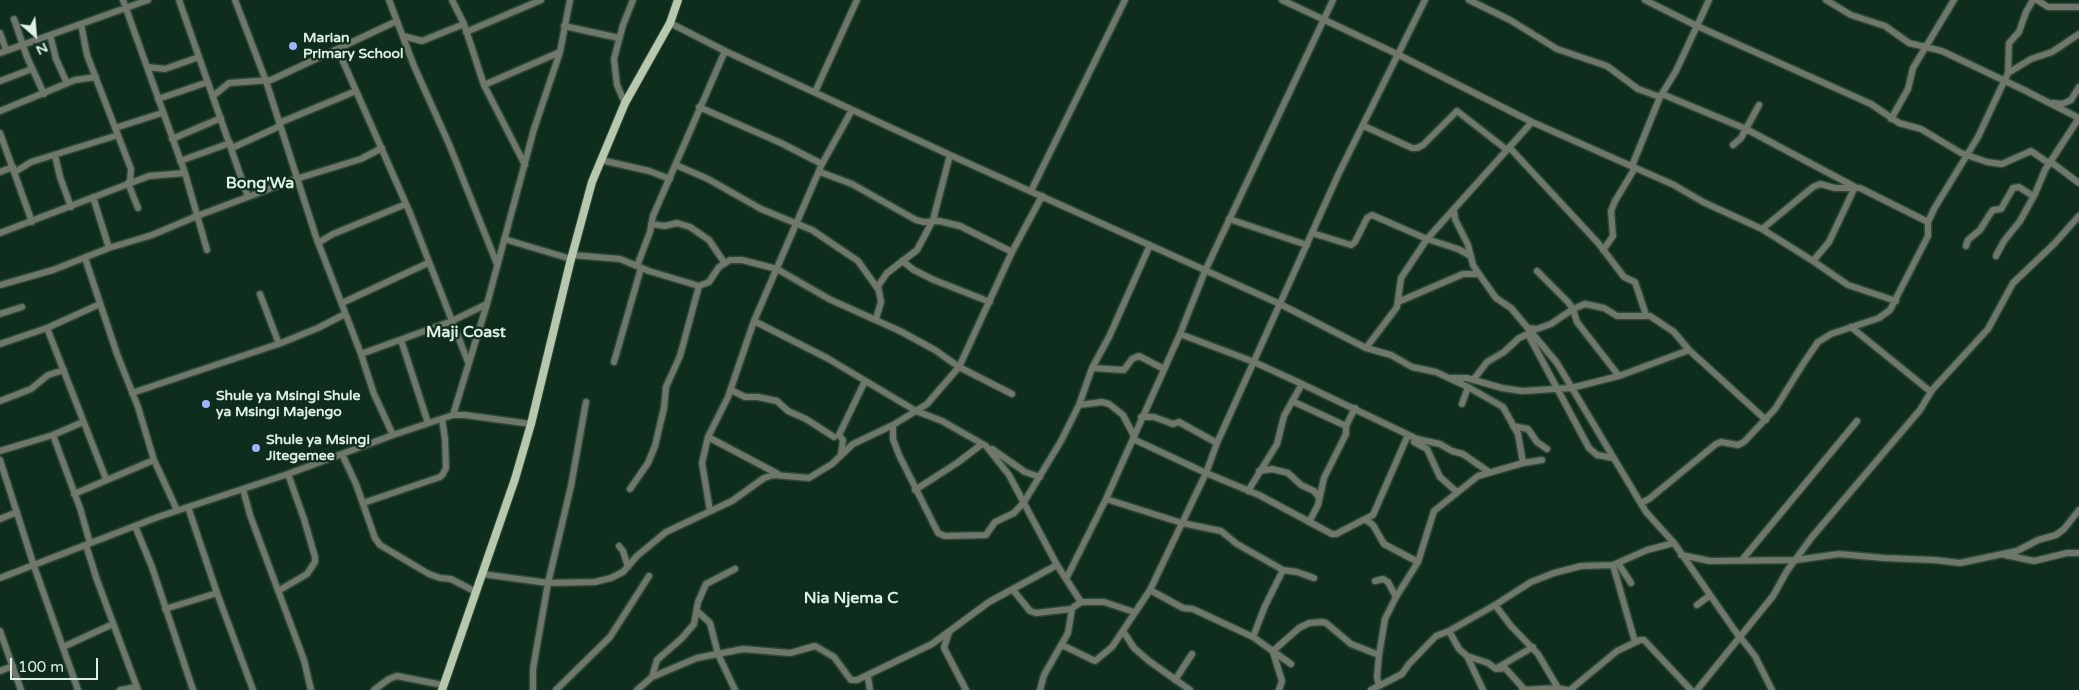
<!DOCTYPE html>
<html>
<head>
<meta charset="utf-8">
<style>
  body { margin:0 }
  #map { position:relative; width:2079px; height:690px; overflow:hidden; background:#0f2d1d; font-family:"Varela Round",sans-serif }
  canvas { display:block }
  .north { position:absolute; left:10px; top:10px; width:50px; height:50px; -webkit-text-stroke:4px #0f2d1d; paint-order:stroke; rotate:153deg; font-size:14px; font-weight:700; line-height:20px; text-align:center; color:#deefe4 }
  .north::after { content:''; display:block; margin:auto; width:18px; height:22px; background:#deefe4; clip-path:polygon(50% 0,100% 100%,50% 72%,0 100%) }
  .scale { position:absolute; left:10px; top:658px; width:88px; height:22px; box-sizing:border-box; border:2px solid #deefe4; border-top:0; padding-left:6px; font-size:15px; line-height:18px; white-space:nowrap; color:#deefe4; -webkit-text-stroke:4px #0f2d1d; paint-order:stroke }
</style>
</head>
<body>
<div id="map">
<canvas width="2079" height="690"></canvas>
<div class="north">N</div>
<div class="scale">100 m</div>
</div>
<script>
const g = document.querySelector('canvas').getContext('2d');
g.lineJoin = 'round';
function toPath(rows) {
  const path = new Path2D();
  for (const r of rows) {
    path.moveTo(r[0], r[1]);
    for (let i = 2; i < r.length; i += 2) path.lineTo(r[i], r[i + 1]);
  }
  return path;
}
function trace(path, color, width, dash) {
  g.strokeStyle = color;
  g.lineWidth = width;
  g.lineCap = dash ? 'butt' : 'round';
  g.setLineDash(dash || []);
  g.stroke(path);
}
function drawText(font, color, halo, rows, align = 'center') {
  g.font = font + ' "Varela Round",sans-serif';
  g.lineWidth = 4.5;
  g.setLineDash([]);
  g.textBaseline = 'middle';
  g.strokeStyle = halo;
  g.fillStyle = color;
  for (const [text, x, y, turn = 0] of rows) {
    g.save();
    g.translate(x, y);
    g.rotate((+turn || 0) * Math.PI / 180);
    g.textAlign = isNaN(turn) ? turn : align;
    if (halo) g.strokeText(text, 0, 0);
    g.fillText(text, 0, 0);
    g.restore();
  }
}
const minor = toPath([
  [123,0,185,173,207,250],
  [179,0,248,197],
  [235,0,266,81,316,237,361,354,374,394,393,435],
  [389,0,414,66,449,144,497,264],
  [452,0,464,24,484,85,525,165],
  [1282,0,1397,54,1532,122,1674,185,1703,202,1762,229,1813,261,1848,285,1896,301],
  [1469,0,1510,20,1557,49,1607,66,1638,89,1660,97],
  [1645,0,1697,26,1871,104,1899,123,1921,129,1961,153,1987,162,2002,164,2031,151,2050,164],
  [1826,0,1851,15,1885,26,1909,43,1942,51,2024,90,2079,118],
  [2037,0,2048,7,2079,7],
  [14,19,27,57,44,94],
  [670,23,725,51,950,155,1280,304,1366,348,1391,355,1412,367,1436,372,1468,387,1503,407,1518,434,1523,463,1478,476,1434,511,1418,562,1396,597,1385,619,1379,655,1377,677,1379,686],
  [81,24,87,55,131,169,130,182],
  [564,26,619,38],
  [466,32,541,0],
  [0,33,6,50],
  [50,35,56,59,67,83],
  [403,36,422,41,464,24],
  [338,50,410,213,468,362],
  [0,53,148,0],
  [147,67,165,69,199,57],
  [2008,73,2031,59,2052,52,2079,34],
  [0,81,32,69],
  [484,85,560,52],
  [815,92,857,0],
  [1662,94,1746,129,1855,187,1829,242,1813,261],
  [213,96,229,83,271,80,397,21],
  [158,99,208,82],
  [625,103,617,85,614,59,623,25,633,0],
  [2053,103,2062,104,2071,100,2079,87],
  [699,107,781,143,822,164],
  [0,111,75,80,96,77],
  [1891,119,1908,89,1913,68,1954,0],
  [279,123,356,91],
  [1364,126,1412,148,1417,148,1423,145,1457,111,1507,150],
  [115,128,162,113],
  [0,133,32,222],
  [172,139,221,118],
  [1733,145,1741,138,1759,105],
  [1509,147,1599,244,1624,277,1635,282,1646,315],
  [232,148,280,126],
  [55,155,60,177,71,207],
  [601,160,649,171,670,179],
  [180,161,230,143],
  [2051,162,2079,183],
  [676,165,708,179,761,209,812,230,858,261,878,289],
  [1632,166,1660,97,1676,71,1709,0],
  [0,172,13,167],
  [15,172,31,162,118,135],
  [820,172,852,184,916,220,924,222,939,221,960,226,1012,252],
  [128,183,138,208],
  [1031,191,1125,0],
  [93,197,109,248],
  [1454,211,1455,219,1468,245,1473,265,1479,274,1496,298,1511,308,1557,363,1646,512,1674,543,1740,638],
  [1229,219,1307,245],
  [651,224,665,226,677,223,690,227,709,240,724,262],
  [1762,229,1813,187,1820,184,1835,188,1860,188,1928,222],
  [0,233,149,176,185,173],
  [1312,233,1351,245,1355,242,1367,218,1372,215,1427,239,1458,249,1471,256],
  [504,239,571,259],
  [318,243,333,234,406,204],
  [1966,246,1968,240,1980,230,1990,214,1993,210,2001,209,2013,188,2019,187,2033,196],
  [1603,250,1613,236,1611,211,1615,201,1635,168],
  [572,255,620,259,649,271,699,286,709,282,719,267,730,260,742,260,777,269,829,299,900,331,935,350,959,367,1012,394],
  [1996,256,2004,241,2020,221,2035,194,2045,170,2079,118],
  [85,258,117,354,138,407,154,460,177,510],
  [902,261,914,270,934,280,990,302],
  [637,266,650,232,653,216,725,51],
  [1537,271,1568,302,1573,309,1577,322,1619,376],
  [0,285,53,270,109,248,152,235,197,216,296,179,361,159,382,148],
  [260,294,279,344],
  [1398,302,1463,274,1479,274],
  [342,303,428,263],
  [0,314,22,307],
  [876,319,881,302,878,286,887,273,917,250,933,220,950,155],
  [754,321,827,358,916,411,942,421,986,446,1009,475,1057,565,1081,602],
  [1851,327,1931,392],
  [47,328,106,479],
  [1528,328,1537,329,1551,324,1573,309,1585,304,1604,308,1617,316,1650,316,1674,332,1689,350,1766,420],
  [1180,334,1254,362,1302,384,1417,439,1440,444,1452,451,1463,454,1489,472],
  [1529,336,1589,448,1597,455,1613,458],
  [401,340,428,423],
  [0,344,47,328,100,304],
  [1366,348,1397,307,1401,278,1427,239,1532,122],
  [361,354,452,321,487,304],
  [614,362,641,268],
  [1092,368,1124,370,1132,359,1139,356,1164,369],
  [1451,378,1467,378,1502,388,1522,391,1571,388,1619,376,1689,350],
  [1474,379,1487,362,1504,352,1519,338,1528,334],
  [731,390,745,397,758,397,777,401,788,411,806,419,834,437],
  [132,393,281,343,318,328,345,314],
  [0,401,31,389,48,375,64,370],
  [1292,401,1346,426],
  [1462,404,1468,387],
  [1079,405,1102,402,1109,404,1123,415,1134,436],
  [453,415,487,304,534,129,560,52,570,0],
  [1141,417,1154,417,1173,424,1179,422,1217,443],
  [893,425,893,439,899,455,938,533,945,536,986,535,995,522,1014,513,1024,502,1061,441,1079,405,1092,368,1109,337,1150,245],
  [1513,426,1528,429,1537,442,1547,449],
  [53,435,80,508,90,543],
  [708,437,778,474],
  [1133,439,1206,473,1259,495,1332,534,1336,534,1373,515,1408,435],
  [1414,442,1427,449,1440,477,1457,492],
  [992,449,1025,472,1040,477],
  [0,451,53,435,83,422],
  [342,454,356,484,375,538,380,545,429,574,440,578,451,579,476,592],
  [841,455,843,440,839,435,865,381],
  [0,460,34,566,78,690],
  [1523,463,1542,460],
  [1259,471,1272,469,1288,473,1301,485,1314,491,1319,497],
  [243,489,250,515,304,660,311,690],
  [630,489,648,463,655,446,664,408,666,387,680,356,699,286],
  [915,490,957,463,982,444],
  [1248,491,1277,444,1284,416,1302,384],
  [74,494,154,460],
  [1106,499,1182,523,1221,531,1237,544,1283,570,1297,572,1314,578],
  [363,503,440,477,443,474,446,468,445,439,442,419],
  [1641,503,1649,499,1716,444,1721,442,1738,445,1744,442,1775,409,1803,364,1818,342,1831,334,1879,318,1890,310,1928,236,1928,222,1934,209,1978,137,2008,73,2009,43,2019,32,2026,12,2033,0],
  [188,507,217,593,253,690],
  [710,511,702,463,708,437,728,397,754,321,822,164,852,110],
  [0,519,17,512],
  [1366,520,1373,525,1384,544,1418,562],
  [1309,522,1318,505,1324,478,1346,434,1346,426,1355,408],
  [135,526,152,567,193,690],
  [86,545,97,580,138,690],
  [619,546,623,551,628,567],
  [1681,555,1710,561,1796,560,1839,554,1884,558,1934,560,1960,563,2017,551,2038,540,2056,535,2064,529,2079,510],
  [2005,555,2034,561,2067,553,2079,553],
  [1742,560,1857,421],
  [1618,563,1631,583],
  [1613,565,1635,642],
  [482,574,548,583,595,582,611,578,623,572,637,556,666,532,732,501,764,478,774,475,809,478,832,464,853,444,893,425,927,404,959,367,1012,252,1042,196],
  [0,578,158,517,288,474,393,435,453,415,465,415,531,424],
  [1066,579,1106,499,1180,334,1205,271,1333,0],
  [1375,581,1383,579,1388,582,1396,597],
  [1013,590,1030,611,1036,613,1071,609,1081,602,1104,602,1134,612],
  [1150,590,1206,473,1217,443,1339,173,1425,0],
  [278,591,307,574,315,562,315,557,304,519,288,474],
  [1495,605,1511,626,1538,654,1558,688],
  [1697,605,1709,596],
  [165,609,217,593],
  [697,611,710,623,718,654,735,690],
  [0,631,21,690],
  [1123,631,1134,648,1149,661,1190,690],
  [1449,631,1459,649,1467,656,1483,690],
  [949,632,944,648,966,690],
  [1253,637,1265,606,1283,570],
  [1740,637,1755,656,1772,690],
  [1062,645,1095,661,1112,647,1150,590,1183,608,1193,609,1253,637,1291,664],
  [63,647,113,624],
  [1273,651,1299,628,1309,623,1322,622,1326,623,1351,644,1379,655],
  [1273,652,1282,681,1279,690],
  [1467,656,1488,663,1496,669,1505,668,1524,689],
  [1497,668,1533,647],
  [0,671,13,666],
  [652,677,657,660,682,638,694,624,698,602,706,584,735,569],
  [868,677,870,690],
  [1175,680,1192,654],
  [120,690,137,687],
  [374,690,389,679,397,676,443,685],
  [533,690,533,669,548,583,571,486,586,402],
  [556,690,610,637,649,576],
  [637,690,652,677,697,658,743,649,790,653,815,646,834,657,851,680,857,680,932,644,989,602,1057,565],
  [1040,690,1044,675,1068,633,1072,609],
  [1371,690,1402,674,1409,664,1436,636,1449,631,1495,605,1531,582,1554,573,1581,566,1613,565,1647,550,1674,543],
  [1522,690,1558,688,1567,690],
  [1570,690,1617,651,1640,640,1644,640,1691,690],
  [1697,690,1773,596,1787,571,1812,537,1920,410,1932,390,1988,329,2013,283,2054,244,2079,216]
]);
const major = toPath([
  [442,690,515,479,531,424,570,263,592,182,625,103,670,23,678,0]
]);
trace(minor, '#2c4839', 9);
trace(major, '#2c4839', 10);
trace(minor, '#6e776a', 6);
trace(major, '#b7c8ae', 8);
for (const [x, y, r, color] of [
  [293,46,5,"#a0b3fd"],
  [206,404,5,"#a0b3fd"],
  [256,448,5,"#a0b3fd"]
]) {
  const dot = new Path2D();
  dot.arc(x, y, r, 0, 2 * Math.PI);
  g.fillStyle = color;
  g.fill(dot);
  trace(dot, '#0f2d1d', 2);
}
drawText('bold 14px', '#deefe4', '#0f2d1d', [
  ["Marian",303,38],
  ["Primary School",303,54],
  ["Shule ya Msingi Shule",216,396],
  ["ya Msingi Majengo",216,412],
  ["Shule ya Msingi",266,440],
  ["Jitegemee",266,456]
], 'left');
drawText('bold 16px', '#deefe4', '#0f2d1d', [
  ["Bong'Wa",260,184],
  ["Maji Coast",466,333],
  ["Nia Njema C",851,599]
]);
</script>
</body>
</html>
